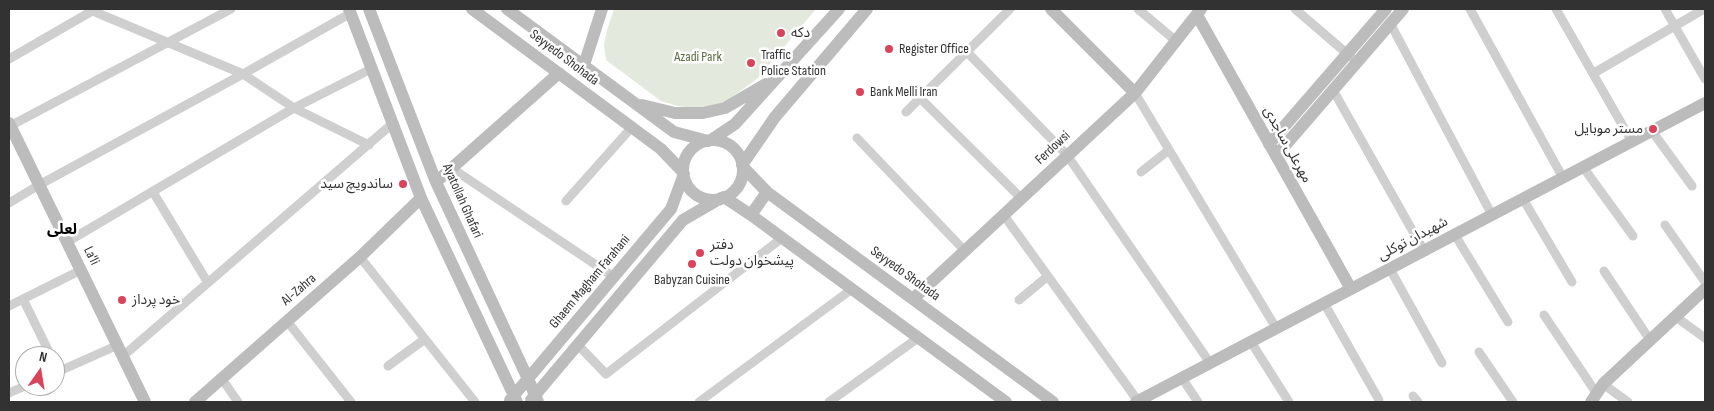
<!DOCTYPE html>
<html>
<head>
<meta charset="utf-8">
<style>
  body { margin:0 }
  #map { position:relative; width:1714px; height:411px; overflow:hidden; background:#fff; font-family:"Sofia Sans Condensed",sans-serif }
  canvas { display:block }
  .frame { position:absolute; inset:0; border:10px solid #323232; pointer-events:none }
  .north { position:absolute; left:15px; top:346px; width:50px; height:50px; box-sizing:border-box; background:#fff; border:1px solid #adadad; border-radius:50%; rotate:13deg; font-size:14px; font-weight:700; line-height:20px; text-align:center; color:#323232 }
  .north::after { content:''; display:block; margin:auto; width:18px; height:22px; background:#da445b; clip-path:polygon(50% 0,100% 100%,50% 72%,0 100%) }
</style>
</head>
<body>
<div id="map">
<canvas width="1714" height="411"></canvas>
<div class="frame"></div>
<div class="north">N</div>
</div>
<script>
const g = document.querySelector('canvas').getContext('2d');
g.lineJoin = 'round';
function fill(path, color) {
  g.fillStyle = color;
  g.fill(path, 'evenodd');
}
function toPath(rows) {
  const path = new Path2D();
  for (const r of rows) {
    if (r.length === 3) {
      path.moveTo(r[0] + r[2], r[1]);
      path.arc(r[0], r[1], r[2], 0, 2 * Math.PI);
      continue;
    }
    path.moveTo(r[0], r[1]);
    for (let i = 2; i < r.length; i += 2) path.lineTo(r[i], r[i + 1]);
  }
  return path;
}
function trace(path, color, width, dash) {
  g.strokeStyle = color;
  g.lineWidth = width;
  g.lineCap = dash ? 'butt' : 'round';
  g.setLineDash(dash || []);
  g.stroke(path);
}
function drawText(font, color, halo, rows, align = 'center') {
  g.font = font + ' "Sofia Sans Condensed","Noto Sans Arabic",sans-serif';
  g.lineWidth = 5;
  g.setLineDash([]);
  g.textBaseline = 'middle';
  g.strokeStyle = halo;
  g.fillStyle = color;
  for (const [text, x, y, turn = 0] of rows) {
    g.save();
    g.translate(x, y);
    g.rotate((+turn || 0) * Math.PI / 180);
    g.textAlign = isNaN(turn) ? turn : align;
    if (halo) g.strokeText(text, 0, 0);
    g.fillText(text, 0, 0);
    g.restore();
  }
}
fill(toPath([
  [614,9,816,9,757,79,728,100,713,106,696,108,677,106,661,101,606,60,604,45,607,30]
]), '#e3e9dc');
trace(toPath([
  [88,9,243,74,294,108,369,145],
  [1138,9,1176,41],
  [1295,9,1351,57],
  [1470,9,1563,178],
  [1556,9,1632,142],
  [1665,9,1705,79],
  [1390,23,1492,215],
  [967,52,1067,155,1210,363],
  [9,59,92,11],
  [1594,73,1704,9],
  [1333,90,1424,251],
  [1135,93,1276,328],
  [920,98,1021,198],
  [906,112,1010,9],
  [10,126,231,9],
  [1652,131,1692,186],
  [857,138,964,250],
  [1583,167,1633,236],
  [453,169,614,277],
  [1141,172,1169,150],
  [153,192,208,283],
  [1523,199,1572,282],
  [566,201,632,127],
  [9,203,39,185,243,74,351,13],
  [1003,214,1138,401],
  [1665,225,1705,282],
  [1455,235,1508,322],
  [67,242,294,108,371,69],
  [360,257,475,402],
  [1390,269,1442,363],
  [1604,271,1650,340],
  [23,299,49,352],
  [1019,300,1048,276],
  [1324,303,1379,400],
  [9,306,81,270],
  [1544,315,1597,394],
  [1676,317,1705,338],
  [287,321,351,402],
  [1251,342,1289,402],
  [578,345,606,374,782,238],
  [1479,352,1513,402],
  [123,356,392,124],
  [388,366,425,339],
  [55,373,118,345],
  [1182,378,1198,402],
  [222,379,238,402],
  [1603,384,1628,402],
  [9,393,25,386],
  [1413,396,1418,402],
  [699,402,852,289],
  [829,402,918,338]
]), '#cfcfcf', 9);
trace(toPath([
  [349,9,421,198,517,402],
  [369,9,436,182,528,379,538,402],
  [472,9,661,149,683,172],
  [507,9,674,132,708,141],
  [1051,9,1135,93],
  [1197,15,1351,289],
  [584,65,602,9],
  [642,105,675,113,703,113,725,108,766,84],
  [9,123,145,402],
  [711,140,735,124,839,9],
  [713,170,30],
  [1269,144,1386,9],
  [1276,156,1403,9],
  [742,165,775,117,867,9],
  [743,167,767,192,1053,402],
  [436,182,559,73],
  [724,197,751,215,1006,402],
  [751,215,767,192],
  [913,299,1135,93,1201,9],
  [510,400,671,209,684,174],
  [531,400,683,220,721,198],
  [195,402,360,257,421,198],
  [1136,402,1705,103],
  [1591,402,1603,384,1705,289]
]), '#bcbcbc', 12);
for (const [x, y, r, color] of [
  [781,33,5,"#da445b"],
  [889,49,5,"#da445b"],
  [751,63,5,"#da445b"],
  [860,92,5,"#da445b"],
  [1653,129,5,"#da445b"],
  [403,184,5,"#da445b"],
  [700,253,5,"#da445b"],
  [692,264,5,"#da445b"],
  [122,300,5,"#da445b"]
]) {
  const dot = new Path2D();
  dot.arc(x, y, r, 0, 2 * Math.PI);
  g.fillStyle = color;
  g.fill(dot);
  trace(dot, '#fff', 2);
}
drawText('14px', '#323232', '#fff', [
  ["دکه",791,33],
  ["Register Office",899,49],
  ["Traffic",761,55],
  ["Police Station",761,71],
  ["Bank Melli Iran",870,92],
  ["مستر موبایل",1643,129,"right"],
  ["ساندویچ سید",393,184,"right"],
  ["دفتر",710,245],
  ["پیشخوان دولت",710,261],
  ["Babyzan Cuisine",692,280,"center"],
  ["خود پرداز",132,300]
], 'left');
drawText('14px', '#596c42', '#fff', [
  ["Azadi Park",698,57]
]);
drawText('14px', '#323232', '#fff', [
  ["Seyyedo Shohada",564,58,37],
  ["مهرعلی ساجدی",1287,145,61],
  ["Ferdowsi",1053,148,-43],
  ["Ayatollah Ghafari",462,201,66],
  ["شهیدان توکلی",1413,239,-28],
  ["La'li",91,256,64],
  ["Seyyedo Shohada",905,274,36],
  ["Ghaem Magham Farahani",590,282,-50],
  ["Al-Zahra",299,290,-41]
]);
drawText('bold 15px', '#000', '#fff', [
  ["لعلی",62,230]
]);
</script>
</body>
</html>
